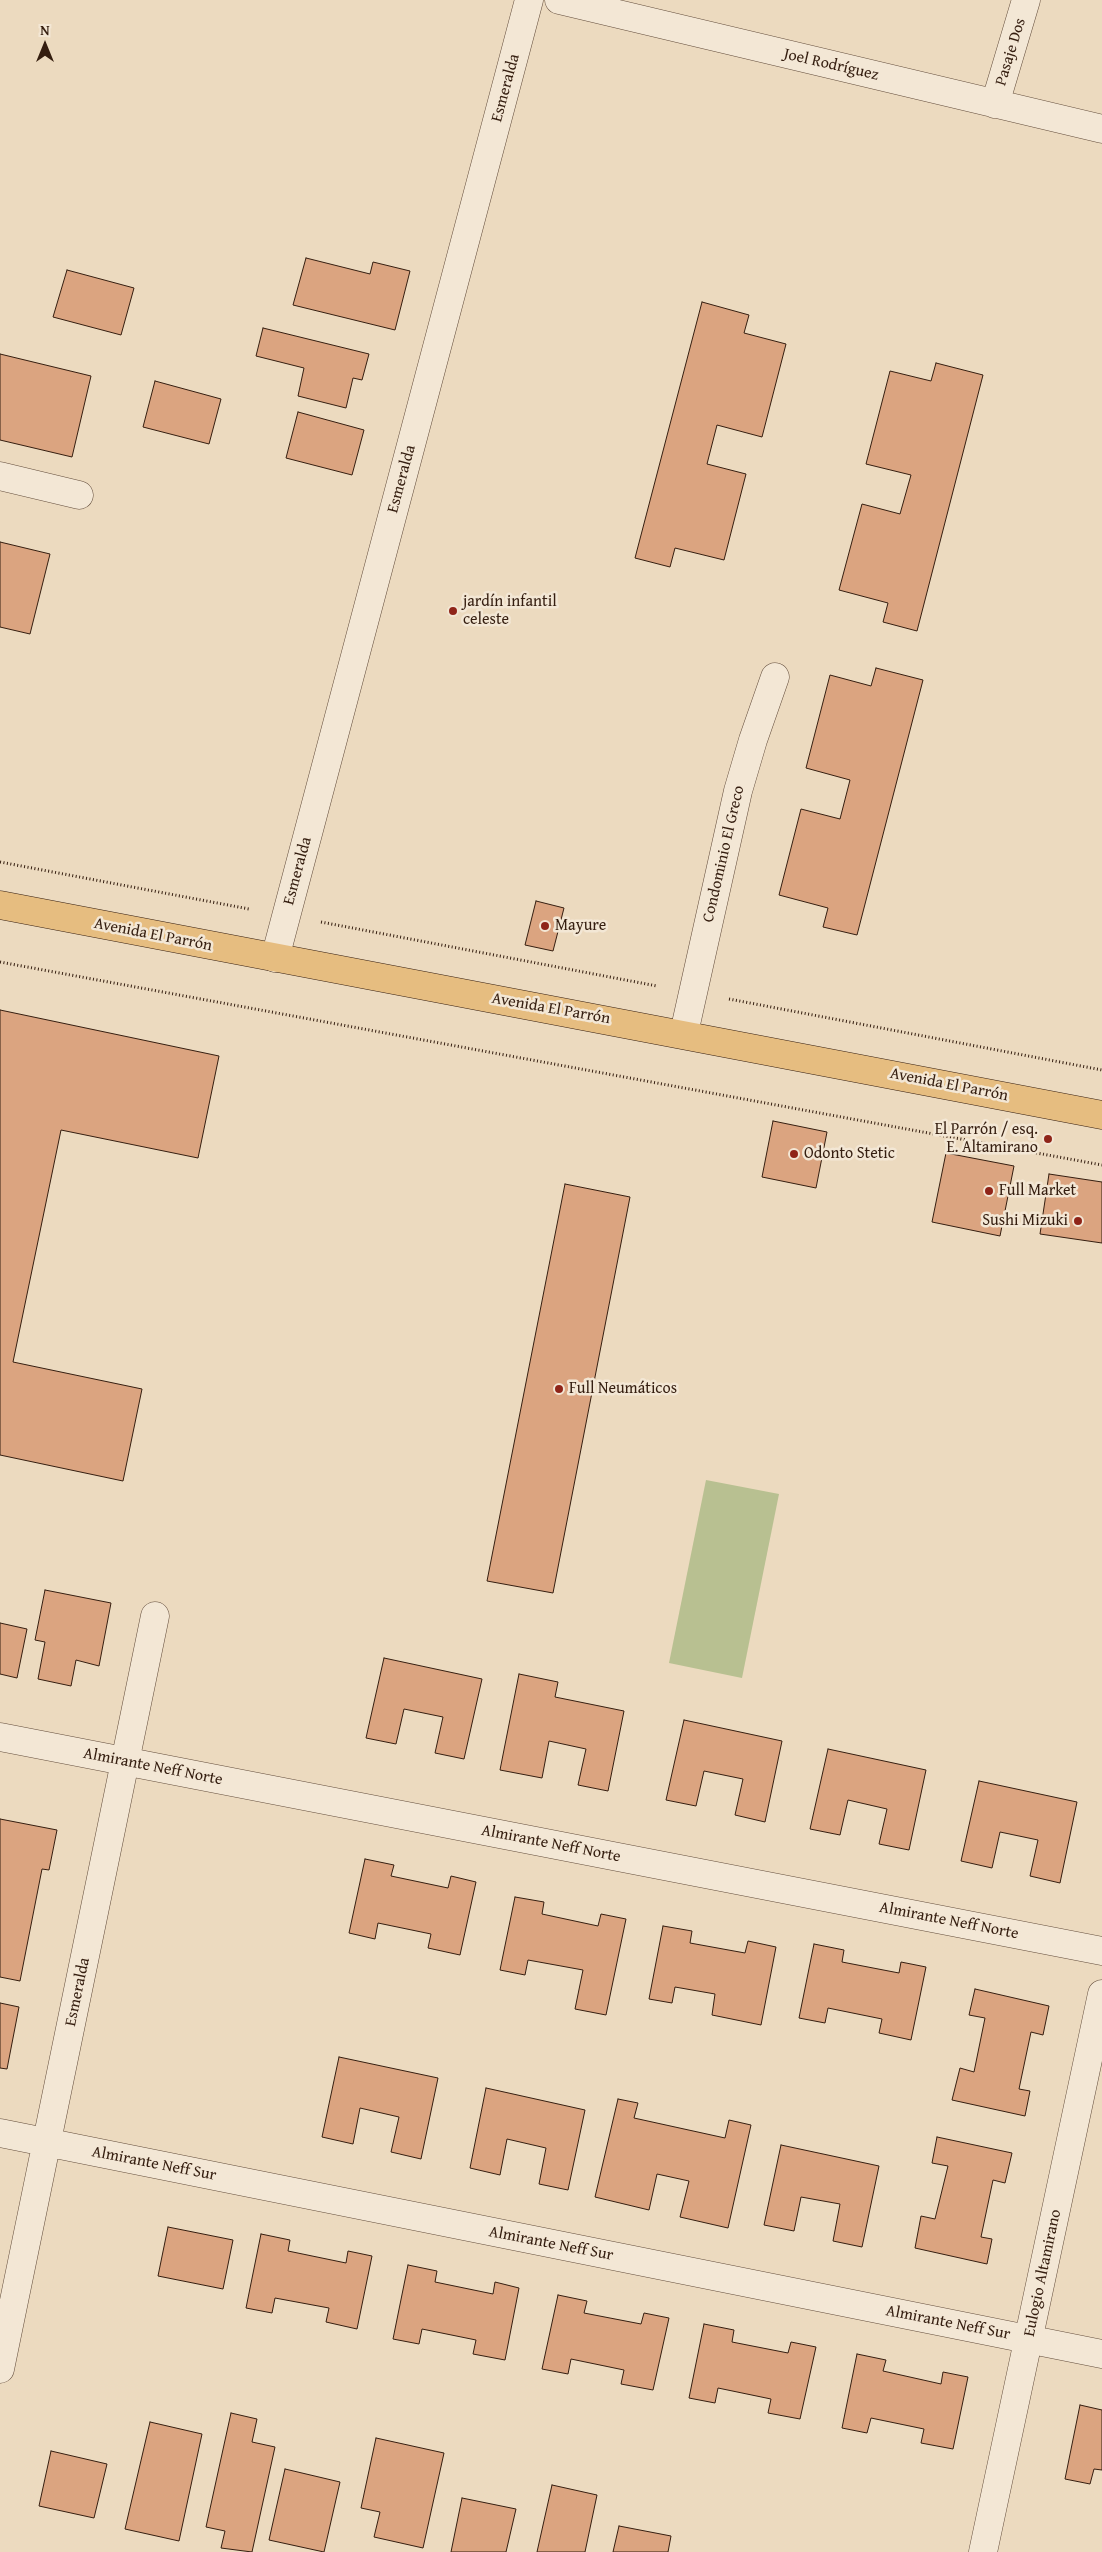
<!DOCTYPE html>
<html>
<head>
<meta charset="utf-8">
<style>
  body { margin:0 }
  #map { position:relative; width:1102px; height:2552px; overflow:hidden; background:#ecdabf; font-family:"Gentium Book Plus",serif }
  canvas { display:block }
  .north { position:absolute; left:20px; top:20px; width:50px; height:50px; -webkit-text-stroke:4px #f3e7d5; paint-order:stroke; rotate:0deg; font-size:14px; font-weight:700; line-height:20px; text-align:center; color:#351e10 }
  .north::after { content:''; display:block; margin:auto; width:18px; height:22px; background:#351e10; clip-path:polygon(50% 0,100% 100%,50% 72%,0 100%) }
</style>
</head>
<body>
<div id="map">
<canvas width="1102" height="2552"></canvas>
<div class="north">N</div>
</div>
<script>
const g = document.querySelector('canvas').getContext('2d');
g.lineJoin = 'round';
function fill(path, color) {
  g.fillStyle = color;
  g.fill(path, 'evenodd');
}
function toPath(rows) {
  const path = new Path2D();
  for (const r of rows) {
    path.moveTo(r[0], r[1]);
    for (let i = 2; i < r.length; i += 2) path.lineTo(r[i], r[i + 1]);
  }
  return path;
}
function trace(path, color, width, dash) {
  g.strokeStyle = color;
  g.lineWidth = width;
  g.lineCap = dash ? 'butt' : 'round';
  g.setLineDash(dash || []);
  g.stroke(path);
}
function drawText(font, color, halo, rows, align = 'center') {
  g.font = font + ' "Gentium Book Plus",serif';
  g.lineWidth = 5;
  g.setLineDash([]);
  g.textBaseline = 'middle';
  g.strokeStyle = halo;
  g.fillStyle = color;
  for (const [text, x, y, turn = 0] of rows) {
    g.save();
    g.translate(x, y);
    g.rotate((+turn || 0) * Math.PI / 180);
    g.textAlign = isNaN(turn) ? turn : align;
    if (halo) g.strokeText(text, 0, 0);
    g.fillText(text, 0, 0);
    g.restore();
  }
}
fill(toPath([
  [706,1480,779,1494,742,1678,669,1663]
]), '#b8c091');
const building = toPath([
  [306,258,370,274,373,262,410,271,395,330,293,305,306,258],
  [67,270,134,288,121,335,53,317,67,270],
  [702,302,749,315,744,333,786,344,762,437,717,425,707,464,746,474,724,560,675,548,670,567,635,558,702,302],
  [263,328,369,354,362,380,353,378,346,408,298,396,304,368,256,356,263,328],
  [0,354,91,376,72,457,0,440,0,354],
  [936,363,983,375,917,631,883,622,888,603,839,590,862,504,900,514,911,475,866,464,890,371,931,381,936,363],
  [155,381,221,399,209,444,143,427,155,381],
  [298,412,364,430,352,475,286,458,298,412],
  [0,542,50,554,30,634,0,627,0,542],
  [876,668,923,680,857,935,823,927,828,908,779,895,801,809,840,819,850,780,806,768,830,675,871,686,876,668],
  [536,901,564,908,553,951,525,945,536,901],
  [0,1010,219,1056,198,1158,61,1130,13,1362,142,1389,123,1481,0,1455,0,1010],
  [773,1121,827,1132,816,1188,762,1177,773,1121],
  [946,1153,1014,1166,1000,1236,932,1222,946,1153],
  [1049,1174,1102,1182,1102,1243,1040,1234,1049,1174],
  [565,1184,630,1197,553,1593,487,1581,565,1184],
  [45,1590,111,1603,99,1666,76,1660,71,1686,38,1679,45,1642,35,1640,45,1590],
  [0,1623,27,1629,17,1678,0,1674,0,1623],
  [384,1658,482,1679,464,1759,435,1753,443,1717,404,1709,396,1744,366,1738,384,1658],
  [519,1674,558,1682,555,1697,624,1711,608,1791,578,1785,586,1749,549,1741,542,1778,500,1770,519,1674],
  [684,1720,782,1741,765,1822,735,1815,743,1779,704,1771,696,1806,666,1800,684,1720],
  [828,1749,926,1770,909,1850,879,1844,887,1809,848,1800,840,1835,810,1829,828,1749],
  [979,1781,1077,1802,1060,1883,1030,1876,1038,1840,1000,1832,992,1868,961,1861,979,1781],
  [0,1819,57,1830,49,1870,42,1869,20,1981,0,1977,0,1819],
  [365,1859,394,1865,391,1876,448,1888,451,1876,476,1882,460,1955,428,1948,431,1934,378,1923,375,1939,349,1933,365,1859],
  [515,1897,544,1902,542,1914,598,1926,601,1914,626,1919,606,2015,575,2009,583,1970,528,1960,525,1975,500,1970,515,1897],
  [663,1926,692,1931,690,1943,745,1953,748,1941,776,1947,761,2025,712,2015,715,1994,675,1987,672,2003,649,1999,663,1926],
  [814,1944,844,1950,842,1962,899,1973,901,1962,926,1967,911,2040,879,2033,882,2019,828,2008,825,2023,799,2018,814,1944],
  [975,1989,1049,2006,1043,2035,1031,2032,1019,2089,1030,2091,1025,2116,952,2100,960,2068,974,2072,985,2018,969,2015,975,1989],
  [0,2003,19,2007,7,2069,0,2068,0,2003],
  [339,2057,438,2078,421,2159,391,2152,399,2117,360,2108,353,2144,322,2137,339,2057],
  [486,2088,585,2110,568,2190,539,2184,546,2148,507,2139,500,2175,470,2168,486,2088],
  [618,2099,638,2103,634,2118,725,2138,729,2120,751,2125,728,2228,680,2217,689,2181,657,2174,649,2210,595,2197,618,2099],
  [937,2137,1012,2153,1005,2183,993,2180,981,2237,992,2239,987,2264,915,2248,921,2216,935,2219,948,2166,932,2163,937,2137],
  [781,2145,879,2166,862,2247,833,2241,840,2204,801,2197,794,2231,764,2225,781,2145],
  [168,2227,233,2240,223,2289,158,2276,168,2227],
  [261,2234,290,2240,288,2251,346,2263,348,2251,372,2256,357,2329,326,2322,329,2308,275,2298,272,2313,246,2308,261,2234],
  [408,2265,437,2271,435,2282,493,2294,495,2282,519,2288,505,2360,473,2354,476,2340,422,2329,419,2344,393,2339,408,2265],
  [558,2295,587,2301,584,2313,641,2324,644,2313,669,2318,653,2390,621,2384,624,2370,571,2359,568,2374,542,2369,558,2295],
  [704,2324,734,2330,732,2342,788,2353,791,2342,816,2347,800,2419,768,2413,771,2399,718,2388,715,2403,689,2398,704,2324],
  [857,2354,886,2360,883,2371,941,2384,943,2372,968,2377,953,2449,921,2443,924,2429,871,2418,867,2433,842,2428,857,2354],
  [1080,2405,1102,2410,1102,2470,1094,2469,1090,2484,1065,2479,1080,2405],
  [231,2413,257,2419,252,2442,275,2447,252,2552,221,2548,225,2531,206,2527,231,2413],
  [150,2422,202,2434,179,2541,125,2529,150,2422],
  [376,2438,444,2453,423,2548,374,2537,380,2512,361,2508,376,2438],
  [51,2451,107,2464,94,2518,39,2506,51,2451],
  [285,2469,340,2482,324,2552,269,2540,285,2469],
  [552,2485,597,2495,585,2552,537,2552,552,2485],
  [462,2498,516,2509,506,2552,451,2552,462,2498],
  [619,2526,671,2536,668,2552,613,2552,619,2526]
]);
fill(building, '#dba480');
trace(building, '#351e10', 1);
const minor = toPath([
  [559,0,1102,129],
  [995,104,1026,0],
  [0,476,79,495],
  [275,958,529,0],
  [684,1033,738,791,753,740,775,677],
  [0,1737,1102,1951],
  [0,2133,1102,2354],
  [0,2369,155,1616],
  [983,2552,1102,1994]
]);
const major = toPath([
  [0,905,1102,1115]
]);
trace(minor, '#634d3c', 29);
trace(major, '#351e10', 29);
trace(toPath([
  [0,862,249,909],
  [321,922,657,986],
  [0,962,1102,1165],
  [729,999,1102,1070]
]), '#351e10', 3, [1, 2.5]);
trace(minor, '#f3e7d5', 28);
trace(major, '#e6bd80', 28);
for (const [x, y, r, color] of [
  [453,611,5,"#8f2418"],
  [545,926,5,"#8f2418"],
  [1048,1139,5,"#8f2418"],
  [794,1154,5,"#8f2418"],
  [989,1191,5,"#8f2418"],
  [1078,1221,5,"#8f2418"],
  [559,1389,5,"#8f2418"]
]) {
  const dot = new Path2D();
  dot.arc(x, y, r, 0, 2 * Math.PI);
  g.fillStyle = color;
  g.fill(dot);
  trace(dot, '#f3e7d5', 2);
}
drawText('16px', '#351e10', '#f3e7d5', [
  ["Pasaje Dos",1011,52,-73],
  ["Joel Rodríguez",831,65,13],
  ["Esmeralda",506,88,-75],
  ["Esmeralda",402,479,-75],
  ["Condominio El Greco",724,854,-77],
  ["Esmeralda",298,871,-75],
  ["Avenida El Parrón",153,935,11],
  ["Avenida El Parrón",551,1009,10],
  ["Avenida El Parrón",949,1085,11],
  ["Almirante Neff Norte",153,1767,11],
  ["Almirante Neff Norte",551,1844,11],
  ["Almirante Neff Norte",949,1921,11],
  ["Esmeralda",78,1992,-78],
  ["Almirante Neff Sur",154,2164,11],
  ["Almirante Neff Sur",551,2244,11],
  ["Eulogio Altamirano",1043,2273,-78],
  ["Almirante Neff Sur",948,2323,11]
]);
drawText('16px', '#351e10', '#f3e7d5', [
  ["jardín infantil",463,602],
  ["celeste",463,620],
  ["Mayure",555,926],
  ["El Parrón / esq.",1038,1130,"right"],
  ["E. Altamirano",1038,1148,"right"],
  ["Odonto Stetic",804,1154],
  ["Full Market",999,1191],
  ["Sushi Mizuki",1068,1221,"right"],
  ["Full Neumáticos",569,1389]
], 'left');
</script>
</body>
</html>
